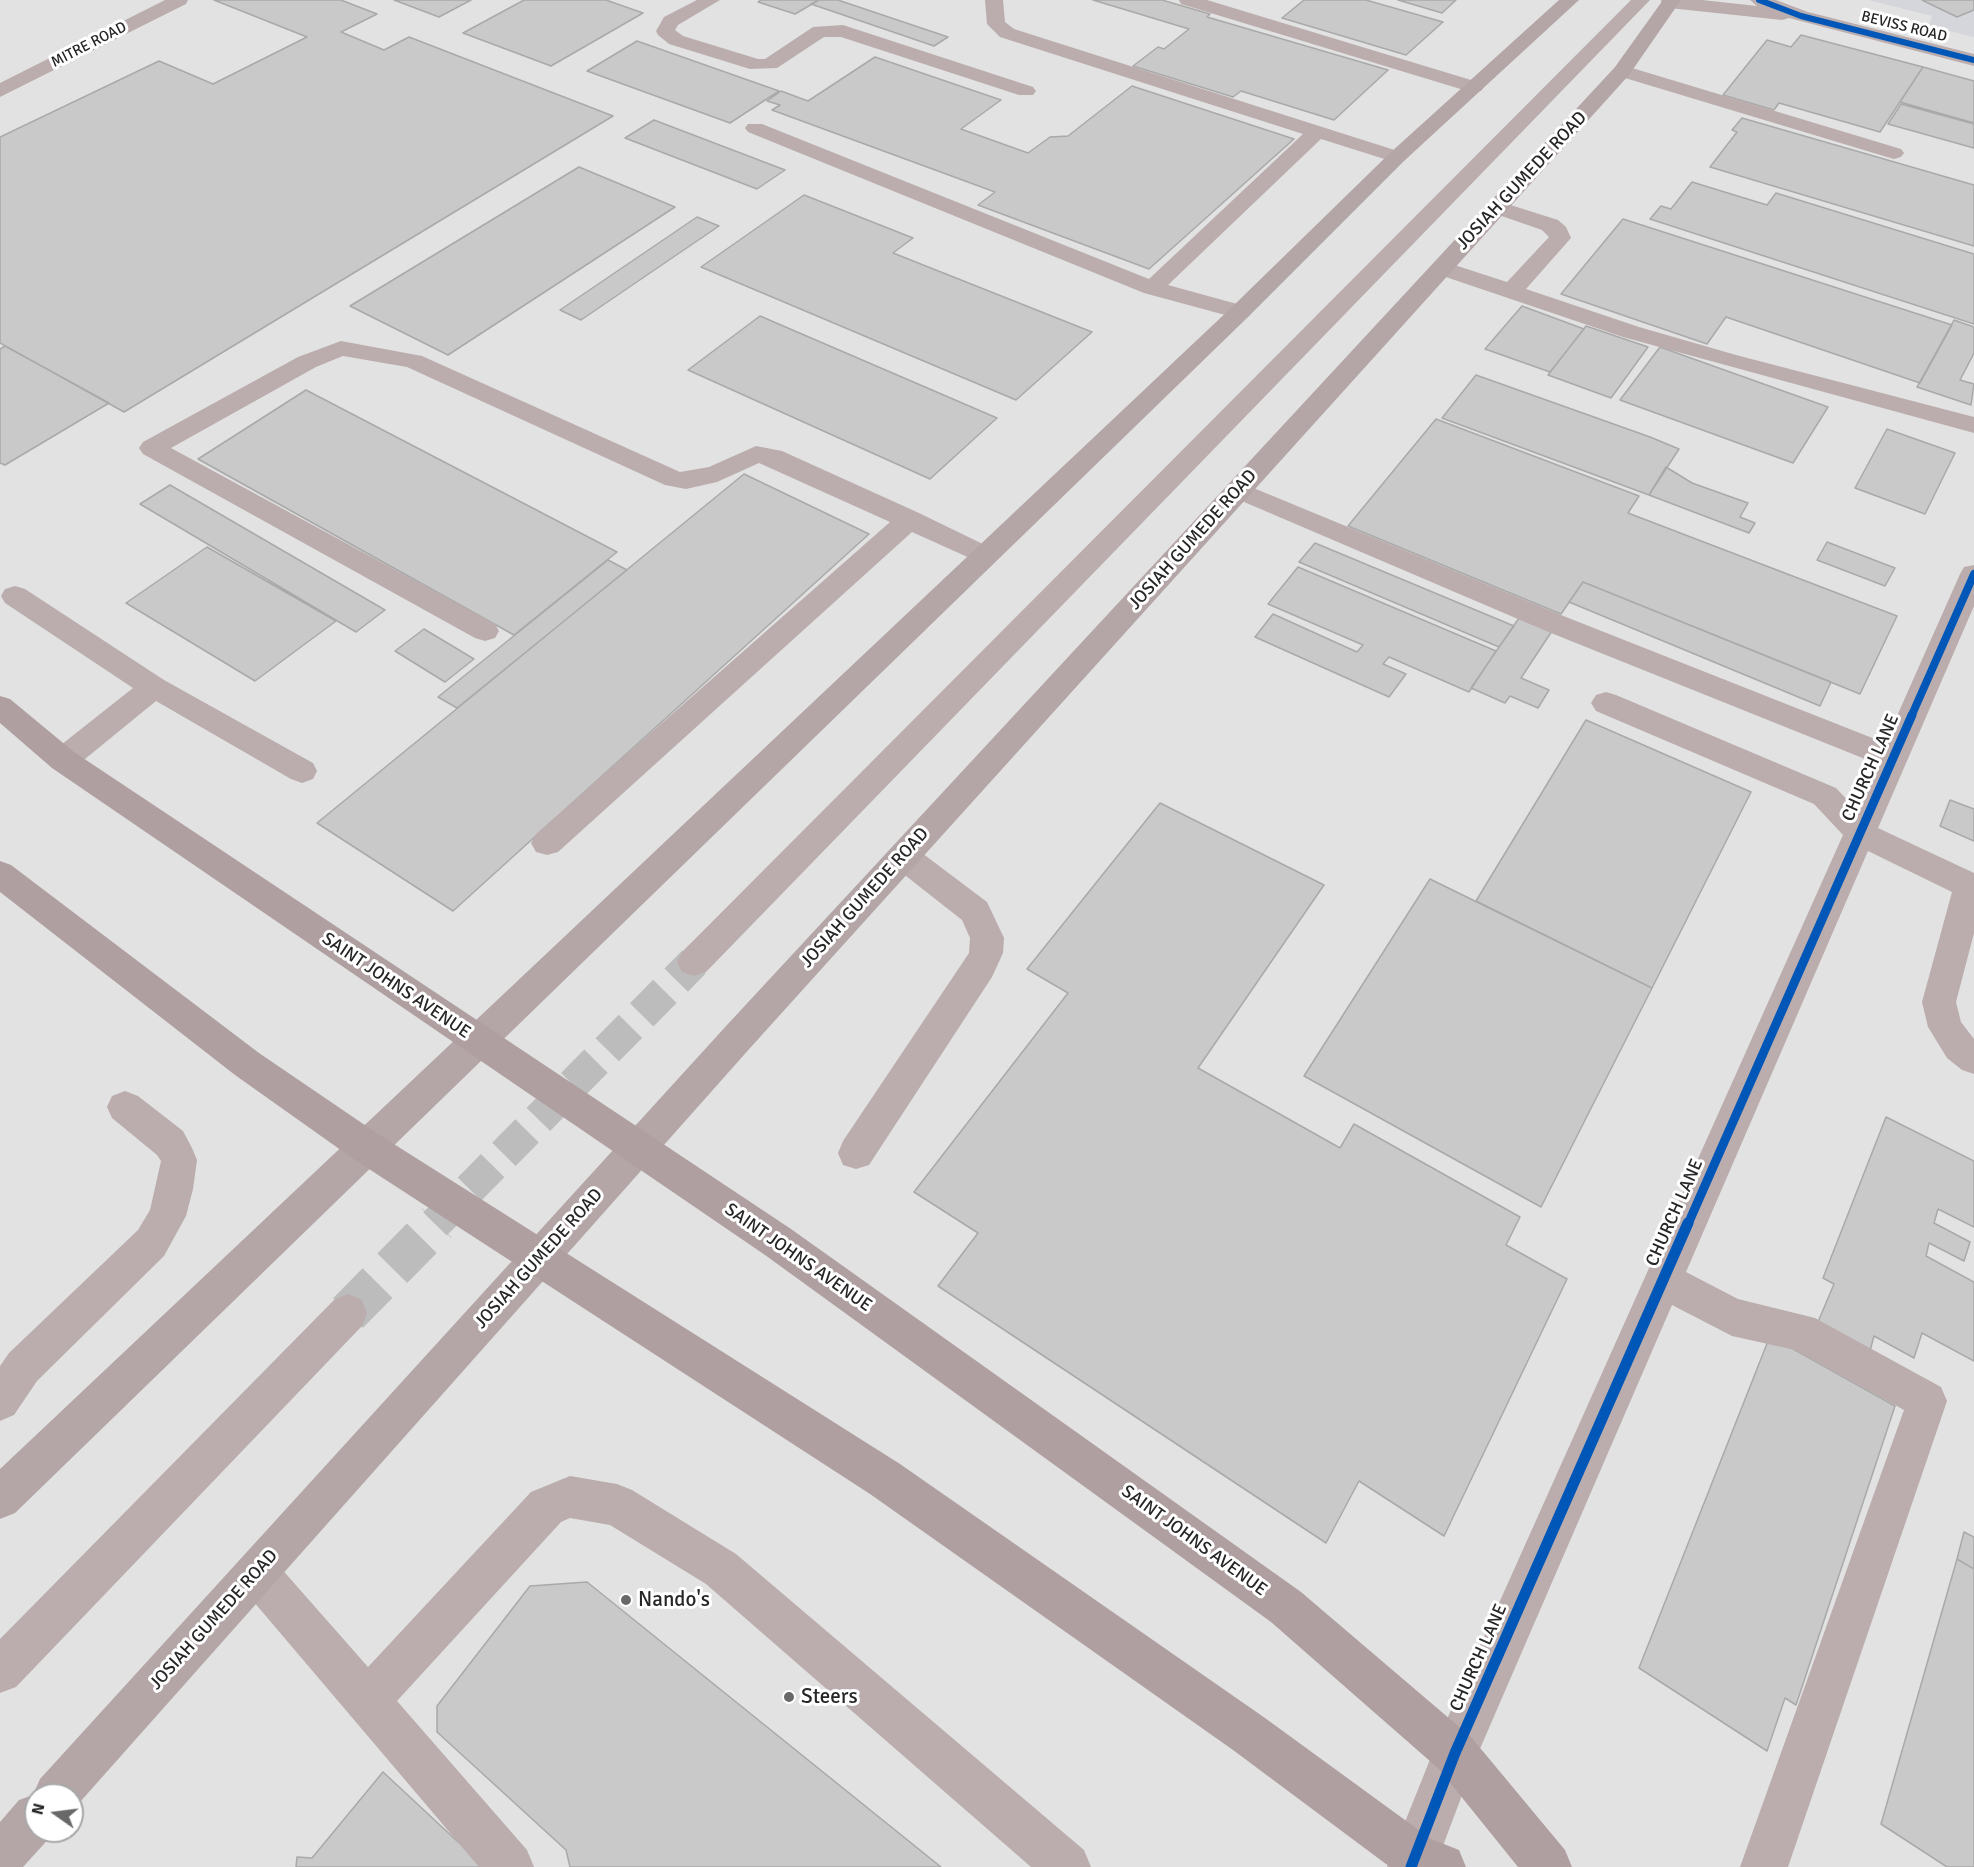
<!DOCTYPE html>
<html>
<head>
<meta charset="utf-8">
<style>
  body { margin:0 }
  #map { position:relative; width:1974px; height:1867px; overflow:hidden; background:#e2e2e2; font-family:Signika,sans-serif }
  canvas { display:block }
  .north { position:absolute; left:24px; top:1783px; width:60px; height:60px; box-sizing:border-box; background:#fff; border:2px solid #a8a8a9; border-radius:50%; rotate:284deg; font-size:16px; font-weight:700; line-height:24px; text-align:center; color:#262627 }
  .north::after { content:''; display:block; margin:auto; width:21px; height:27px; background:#686868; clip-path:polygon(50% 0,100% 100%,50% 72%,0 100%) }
</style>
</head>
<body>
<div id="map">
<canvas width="1974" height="1867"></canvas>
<div class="north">N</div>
</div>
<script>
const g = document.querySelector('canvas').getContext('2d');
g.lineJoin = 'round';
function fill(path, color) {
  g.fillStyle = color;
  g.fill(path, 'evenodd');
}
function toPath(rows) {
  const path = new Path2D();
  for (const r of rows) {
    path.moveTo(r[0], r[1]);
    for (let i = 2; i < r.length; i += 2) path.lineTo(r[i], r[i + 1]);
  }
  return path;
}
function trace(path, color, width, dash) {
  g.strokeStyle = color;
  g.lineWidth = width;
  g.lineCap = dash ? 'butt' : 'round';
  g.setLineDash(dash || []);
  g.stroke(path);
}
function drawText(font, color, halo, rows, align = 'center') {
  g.font = font + ' Signika,sans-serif';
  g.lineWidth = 6;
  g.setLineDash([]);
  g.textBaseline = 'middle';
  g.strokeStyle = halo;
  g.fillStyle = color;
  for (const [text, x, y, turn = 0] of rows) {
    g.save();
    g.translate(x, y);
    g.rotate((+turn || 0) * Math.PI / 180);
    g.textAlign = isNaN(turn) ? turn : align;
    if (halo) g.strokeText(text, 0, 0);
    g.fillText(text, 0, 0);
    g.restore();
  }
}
fill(toPath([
  [1869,0,1974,0,1974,37,1929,26,1932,16]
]), '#d4d6db');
const building = toPath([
  [214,0,341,0,377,14,341,32,384,50,409,37,613,116,124,412,0,343,0,137,159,61,213,84,307,37,214,0],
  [394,0,471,0,439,17,394,0],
  [524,0,606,0,643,13,551,66,463,33,524,0],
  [761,0,819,0,795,14,758,2,761,0],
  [819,0,838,0,948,37,934,46,811,4,819,0],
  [1093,0,1162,0,1210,14,1207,17,1388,70,1334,120,1241,91,1233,97,1133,66,1158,47,1164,49,1189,29,1093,0],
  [1304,0,1366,0,1443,22,1406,55,1282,18,1304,0],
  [1398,0,1456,0,1442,13,1398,0],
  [1922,0,1974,0,1974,10,1957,17,1922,0],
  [1801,35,1923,67,1880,132,1779,103,1774,110,1723,95,1767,40,1791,47,1801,35],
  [637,41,779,91,730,123,587,71,637,41],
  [875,57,1001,100,961,129,1028,153,1050,137,1068,136,1132,86,1294,139,1149,269,978,205,995,192,772,110,780,105,767,101,781,91,808,101,875,57],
  [1923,67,1974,81,1974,123,1900,102,1923,67],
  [1901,104,1974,124,1974,148,1888,124,1901,104],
  [1742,118,1974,185,1974,246,1710,167,1737,132,1732,130,1742,118],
  [654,120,785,170,757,189,625,138,654,120],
  [579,167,675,207,448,355,350,306,579,167],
  [1692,182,1767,205,1776,193,1974,254,1974,324,1650,219,1661,206,1671,209,1692,182],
  [804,195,913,238,893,253,1092,332,1016,400,701,267,804,195],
  [697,217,719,226,581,320,560,310,697,217],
  [1623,219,1952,325,1920,383,1726,317,1707,344,1561,294,1623,219],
  [1522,306,1584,329,1550,372,1485,349,1522,306],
  [760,316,997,418,930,479,688,370,760,316],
  [1954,320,1974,327,1974,353,1960,380,1974,384,1971,405,1917,387,1954,320],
  [1586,326,1648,347,1611,398,1548,375,1586,326],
  [5,346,109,403,5,465,0,463,0,349,5,346],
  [1660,347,1828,407,1793,463,1620,400,1660,347],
  [1476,375,1650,437,1679,449,1649,495,1442,418,1476,375],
  [306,390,617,552,514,635,198,459,306,390],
  [1436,419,1639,496,1628,513,1897,616,1860,694,1583,582,1561,614,1348,526,1436,419],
  [1887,429,1955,453,1925,514,1855,488,1887,429],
  [1666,467,1692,483,1748,503,1740,517,1755,523,1749,533,1649,495,1666,467],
  [744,474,869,534,453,911,317,823,744,474],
  [170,485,385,610,356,632,140,504,170,485],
  [1827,542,1895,568,1885,586,1817,560,1827,542],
  [1315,543,1514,626,1499,647,1299,562,1315,543],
  [207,547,336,621,255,681,126,603,207,547],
  [608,560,627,570,457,708,438,697,608,560],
  [1298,567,1496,651,1469,692,1389,657,1383,664,1406,674,1389,697,1255,637,1273,614,1357,652,1363,645,1268,604,1298,567],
  [1583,582,1831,682,1820,706,1569,602,1583,582],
  [1519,618,1552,631,1521,678,1549,690,1538,708,1510,696,1505,703,1471,688,1519,618],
  [424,629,474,659,445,682,395,651,424,629],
  [1586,720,1751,792,1652,988,1476,901,1586,720],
  [1950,800,1974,809,1974,841,1940,826,1950,800],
  [1160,803,1324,885,1198,1068,1340,1148,1354,1124,1520,1217,1506,1245,1567,1279,1444,1536,1359,1481,1326,1543,938,1286,978,1233,914,1192,1068,993,1027,969,1160,803],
  [1430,879,1652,988,1541,1207,1304,1076,1430,879],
  [1886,1117,1974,1161,1974,1227,1938,1209,1934,1223,1970,1242,1964,1261,1929,1243,1926,1256,1974,1282,1974,1361,1922,1333,1914,1358,1874,1336,1870,1351,1818,1322,1834,1284,1823,1278,1886,1117],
  [1770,1336,1895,1406,1796,1705,1785,1698,1767,1751,1639,1668,1770,1336],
  [1964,1532,1974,1537,1974,1569,1957,1559,1964,1532],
  [1957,1559,1974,1569,1974,1867,1947,1867,1881,1824,1957,1559],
  [587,1582,941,1867,570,1867,566,1850,437,1732,437,1706,530,1586,587,1582],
  [383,1772,485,1867,296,1867,297,1857,312,1858,383,1772]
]);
fill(building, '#cac9ca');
trace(building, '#a9a9a9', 1.5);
trace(toPath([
  [435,1224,694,962]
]), '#bcbcbd', 33, [33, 16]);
trace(toPath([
  [348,1313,437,1223]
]), '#bcbcbd', 42, [42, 21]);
fill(toPath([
  [165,0,188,0,186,4,0,97,0,83,165,0],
  [697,0,720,0,678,25,675,30,683,36,758,59,765,59,813,27,843,25,1033,87,1036,91,1033,95,1019,95,841,37,824,37,777,68,750,69,669,44,658,35,656,31,664,17,697,0],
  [985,0,1003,0,1005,22,1014,29,1404,153,1407,157,1404,161,1397,163,1321,139,1168,285,1248,307,1252,312,1248,317,1240,319,1144,293,748,132,745,128,748,124,762,124,1149,279,1303,134,1000,37,987,24,985,0],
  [1179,0,1207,0,1481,83,1484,87,1481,91,1467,91,1181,4,1179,0],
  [1631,0,1650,0,706,972,694,976,682,972,677,962,682,952,1631,0],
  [1661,0,1702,0,1757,6,1750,0,1776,0,1808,12,1974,54,1974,66,1789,18,1782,20,1669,8,1662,6,1661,0],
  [1622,65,1901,149,1904,153,1901,157,1894,159,1887,157,1615,75,1612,71,1622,65],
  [1498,201,1558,220,1566,227,1571,238,1526,289,1639,327,1736,355,1974,417,1974,433,1623,337,1434,273,1431,268,1434,263,1442,261,1507,282,1549,237,1542,230,1490,212,1487,207,1490,202,1498,201],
  [341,341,422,356,680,472,709,467,756,446,782,451,919,513,993,549,997,555,993,561,983,564,912,532,558,852,547,855,536,852,531,843,536,834,890,522,759,463,717,482,686,489,665,485,407,367,343,356,316,367,171,448,495,624,499,631,495,638,485,641,475,638,143,454,139,448,143,442,298,357,341,341],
  [1239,482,1566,617,1885,743,1960,574,1964,567,1974,565,1974,606,1878,828,1974,873,1974,933,1956,1002,1961,1022,1974,1039,1974,1074,1962,1070,1947,1058,1928,1027,1922,1002,1952,892,1868,851,1686,1272,1738,1299,1815,1318,1941,1387,1947,1401,1788,1867,1740,1867,1904,1410,1795,1350,1732,1336,1672,1305,1476,1758,1435,1867,1387,1867,1439,1737,1843,835,1814,804,1596,711,1591,703,1596,695,1606,692,1616,695,1836,788,1855,808,1875,763,1546,631,1230,496,1226,490,1230,484,1239,482],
  [15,586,25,589,164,680,313,763,317,771,313,779,302,783,291,779,156,701,74,768,63,771,52,768,48,760,52,752,133,688,5,603,1,596,5,589,15,586],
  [903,843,914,847,987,902,1004,938,1003,953,992,977,869,1165,856,1169,843,1165,838,1153,843,1141,969,953,970,938,962,920,892,865,887,856,892,847,903,843],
  [125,1091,138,1096,183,1131,192,1148,197,1160,193,1189,186,1216,164,1256,37,1381,14,1415,0,1421,0,1366,9,1353,138,1230,150,1210,161,1161,157,1155,112,1118,107,1107,112,1096,125,1091],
  [348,1294,362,1300,367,1313,362,1326,16,1687,0,1693,0,1639,334,1300,348,1294],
  [570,1476,617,1484,632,1490,736,1554,1084,1850,1091,1867,1031,1867,706,1584,610,1525,570,1518,561,1522,397,1701,527,1850,534,1867,479,1867,242,1588,236,1573,242,1558,257,1552,272,1558,368,1667,531,1492,570,1476]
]), '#bbadad');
fill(toPath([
  [1559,0,1579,0,1404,161,1248,317,15,1513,0,1519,0,1469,1232,307,1390,153,1559,0],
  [1663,0,1681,0,1629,75,751,1047,72,1811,72,1795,36,1795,36,1831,54,1831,53,1834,23,1867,0,1867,0,1822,19,1800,33,1795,40,1779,727,1025,1615,67,1663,0]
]), '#b4a5a6');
fill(toPath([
  [0,696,10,699,74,752,791,1229,1301,1592,1471,1737,1565,1850,1572,1867,1518,1867,1439,1769,1271,1622,765,1255,52,768,0,723,0,696],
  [0,861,11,865,259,1053,378,1134,900,1464,1265,1718,1431,1839,1459,1850,1466,1867,1390,1867,1233,1750,870,1494,352,1158,235,1075,0,892,0,861]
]), '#af9fa0');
trace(toPath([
  [1759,0,1801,16,1974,60]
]), '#0057b8', 6);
trace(toPath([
  [1911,717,1974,574]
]), '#0057b8', 8);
trace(toPath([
  [1688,1224,1912,715]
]), '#0057b8', 9);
trace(toPath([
  [1411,1867,1455,1753,1688,1223]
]), '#0057b8', 11);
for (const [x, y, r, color] of [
  [626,1600,6,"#686868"],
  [789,1697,6,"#686868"]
]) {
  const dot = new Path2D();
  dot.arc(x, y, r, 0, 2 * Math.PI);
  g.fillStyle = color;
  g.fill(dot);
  trace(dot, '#fff', 2);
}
drawText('15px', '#262627', '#fff', [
  ["BEVISS ROAD",1904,27,14],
  ["MITRE ROAD",89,45,-27]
]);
drawText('18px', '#262627', '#fff', [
  ["JOSIAH GUMEDE ROAD",1522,181,-47],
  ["JOSIAH GUMEDE ROAD",1193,540,-48],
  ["CHURCH LANE",1871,768,-66],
  ["JOSIAH GUMEDE ROAD",865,898,-48],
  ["SAINT JOHNS AVENUE",396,986,34],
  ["CHURCH LANE",1675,1213,-66],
  ["SAINT JOHNS AVENUE",798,1258,35],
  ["JOSIAH GUMEDE ROAD",539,1259,-48],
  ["SAINT JOHNS AVENUE",1194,1541,36],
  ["JOSIAH GUMEDE ROAD",214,1620,-48],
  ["CHURCH LANE",1479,1658,-66]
]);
drawText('21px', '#262627', '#fff', [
  ["Nando's",638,1600],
  ["Steers",801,1697]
], 'left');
</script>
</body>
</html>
